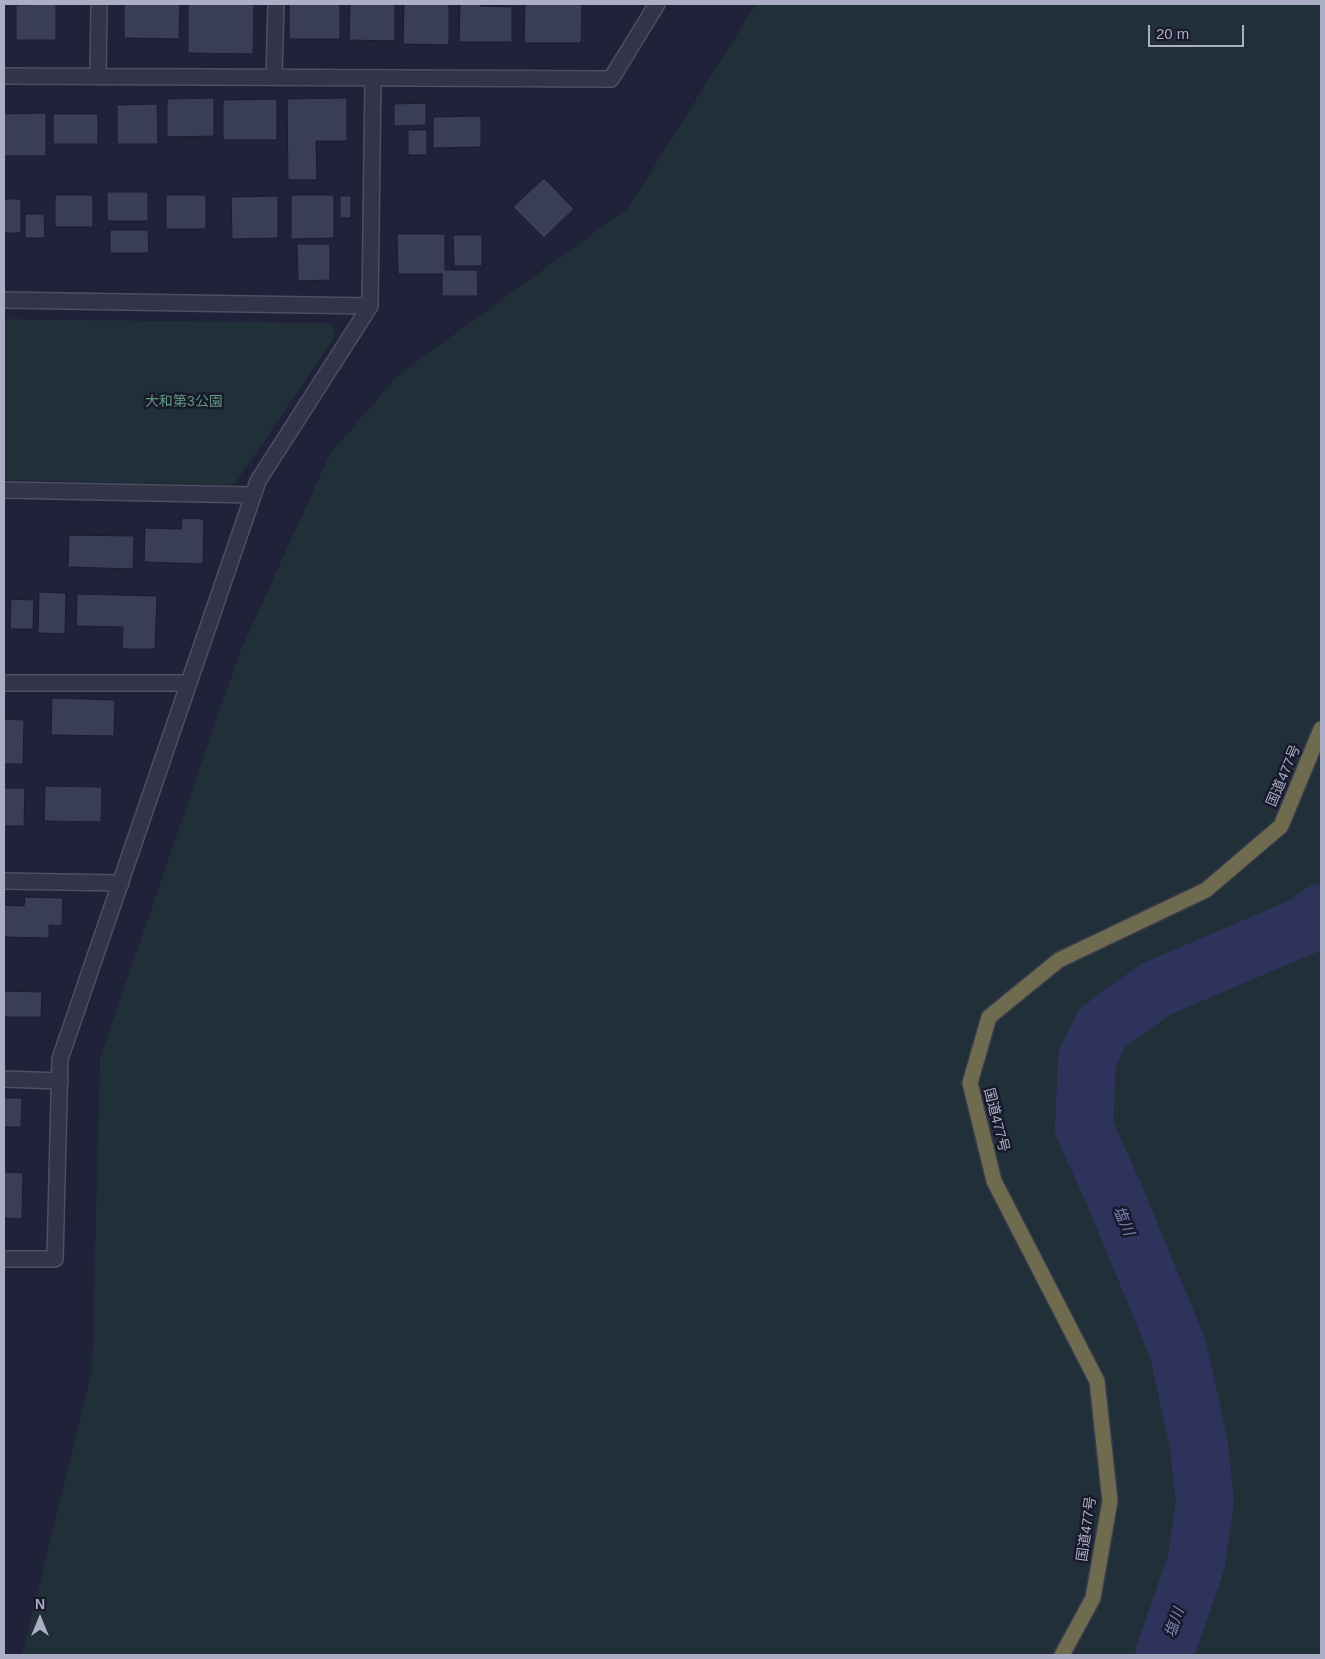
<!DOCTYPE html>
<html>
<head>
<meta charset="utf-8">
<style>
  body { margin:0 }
  #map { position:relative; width:1325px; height:1659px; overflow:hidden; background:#1f2238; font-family:Arial,sans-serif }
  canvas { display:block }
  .frame { position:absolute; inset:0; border:5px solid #acaec5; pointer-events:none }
  .north { position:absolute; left:15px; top:1594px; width:50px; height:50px; -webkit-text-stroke:4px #181a2c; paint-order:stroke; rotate:0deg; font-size:14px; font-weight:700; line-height:20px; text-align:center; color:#acaec5 }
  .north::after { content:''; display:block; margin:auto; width:18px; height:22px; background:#acaec5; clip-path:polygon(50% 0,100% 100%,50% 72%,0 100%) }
  .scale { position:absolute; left:1148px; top:25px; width:96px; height:22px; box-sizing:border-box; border:2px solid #acaec5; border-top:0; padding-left:6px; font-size:15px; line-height:18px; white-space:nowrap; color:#acaec5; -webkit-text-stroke:4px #181a2c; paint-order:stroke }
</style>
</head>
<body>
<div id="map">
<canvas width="1325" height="1659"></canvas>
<div class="frame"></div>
<div class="north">N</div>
<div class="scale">20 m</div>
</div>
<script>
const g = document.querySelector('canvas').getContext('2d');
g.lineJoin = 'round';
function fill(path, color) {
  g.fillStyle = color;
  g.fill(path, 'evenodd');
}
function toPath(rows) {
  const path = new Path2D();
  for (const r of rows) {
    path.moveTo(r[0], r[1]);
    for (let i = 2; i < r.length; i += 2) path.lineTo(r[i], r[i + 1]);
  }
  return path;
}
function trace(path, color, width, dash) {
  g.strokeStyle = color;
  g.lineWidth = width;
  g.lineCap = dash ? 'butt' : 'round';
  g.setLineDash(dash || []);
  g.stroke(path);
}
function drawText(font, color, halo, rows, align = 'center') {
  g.font = font + ' Arial,"Noto Sans JP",sans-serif';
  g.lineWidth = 5;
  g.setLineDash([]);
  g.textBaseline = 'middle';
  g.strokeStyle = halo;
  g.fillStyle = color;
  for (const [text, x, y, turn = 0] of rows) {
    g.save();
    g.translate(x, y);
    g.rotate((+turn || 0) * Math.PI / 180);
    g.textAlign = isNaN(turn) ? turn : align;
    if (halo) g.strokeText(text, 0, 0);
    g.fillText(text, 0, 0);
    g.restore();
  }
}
fill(toPath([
  [756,4,1321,4,1321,1655,22,1655,92,1370,100,1058,239,654,330,454,398,375,628,208],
  [4,319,328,323,334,331,334,338,331,343,234,485,4,480]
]), '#212f39');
trace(toPath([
  [1164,1655,1196,1563,1205,1503,1199,1445,1178,1349,1114,1194,1084,1128,1087,1059,1102,1028,1156,989,1304,926,1321,913]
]), '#2e335b', 58);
const building = toPath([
  [56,4,56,40,16,40,16,5,56,4],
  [124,4,180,4,179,39,124,38,124,4],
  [188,4,254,4,253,54,188,53,188,4],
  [289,4,340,4,340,39,289,39,289,4],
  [350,4,395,4,395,41,349,40,350,4],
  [404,4,449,4,449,45,403,44,404,4],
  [460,4,480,4,480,6,512,7,512,42,459,42,460,4],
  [525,4,582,4,581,43,524,43,525,4],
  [214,98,214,136,167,137,167,99,214,98],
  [347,98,347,141,316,141,317,180,288,180,287,99,347,98],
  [277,99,277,140,223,140,223,100,277,99],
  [426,103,426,125,394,126,394,104,426,103],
  [157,104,158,144,117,144,117,105,157,104],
  [46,113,46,156,4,156,4,114,46,113],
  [53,114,98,114,98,144,53,144,53,114],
  [481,116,481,147,433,148,433,117,481,116],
  [408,130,427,130,427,155,408,155,408,130],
  [544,178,574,209,544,238,513,207,544,178],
  [107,192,148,192,148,221,107,221,107,192],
  [55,195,93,195,93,227,55,227,55,195],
  [166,195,206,195,206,229,166,229,166,195],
  [291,195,334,195,334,238,291,239,291,195],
  [278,196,278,238,232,239,231,197,278,196],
  [340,196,351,196,351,218,340,218,340,196],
  [4,199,21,199,21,233,4,233,4,199],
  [25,214,44,214,45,238,25,238,25,214],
  [110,230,148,230,149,253,110,253,110,230],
  [397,234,445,234,445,270,477,270,478,296,442,296,442,274,398,274,397,234],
  [453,235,482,235,482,266,454,266,453,235],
  [297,244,330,244,330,280,298,281,297,244],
  [182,518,204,519,203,564,144,562,145,528,181,529,182,518],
  [69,535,134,536,133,569,68,567,69,535],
  [39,592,66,593,65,634,38,633,39,592],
  [77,594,157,596,155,649,122,649,123,627,76,626,77,594],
  [11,599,34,600,33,629,10,629,11,599],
  [52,698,115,700,114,736,51,735,52,698],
  [4,719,24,720,23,764,4,764,4,719],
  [45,786,102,787,101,822,44,821,45,786],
  [4,788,25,788,24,826,4,826,4,788],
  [25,897,63,898,62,926,49,925,49,938,4,937,5,905,24,906,25,897],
  [4,991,42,992,41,1017,4,1017,4,991],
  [4,1098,22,1098,21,1127,4,1127,4,1098],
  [4,1172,23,1173,22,1219,4,1218,4,1172]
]);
fill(building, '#3a3d58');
trace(building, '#1a1c2e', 1);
const minor = toPath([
  [4,76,611,79,657,4],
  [98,77,99,4],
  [274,77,276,4],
  [4,300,370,306],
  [4,490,253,495],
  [4,683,189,683],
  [4,881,121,883],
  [4,1079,60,1081],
  [4,1259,55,1259,60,1059,258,481,370,306,373,78]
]);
const highway = toPath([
  [1062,1655,1093,1598,1110,1501,1097,1381,994,1181,970,1083,989,1017,1059,960,1206,890,1281,826,1321,729]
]);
trace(minor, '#4d4f63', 18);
trace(highway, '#3a3c4f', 18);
trace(minor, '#323548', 15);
trace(highway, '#6e6b4f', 15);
drawText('14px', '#63967e', '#181a2c', [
  ["大和第3公園",184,402]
]);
drawText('14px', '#acaec5', '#181a2c', [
  ["国道477号",1284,776,-67],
  ["国道477号",996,1120,76],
  ["国道477号",1087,1529,-82]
]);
drawText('italic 15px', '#7a82b3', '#181a2c', [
  ["塩川",1123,1221,67],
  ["塩川",1175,1623,-71]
]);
</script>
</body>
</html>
